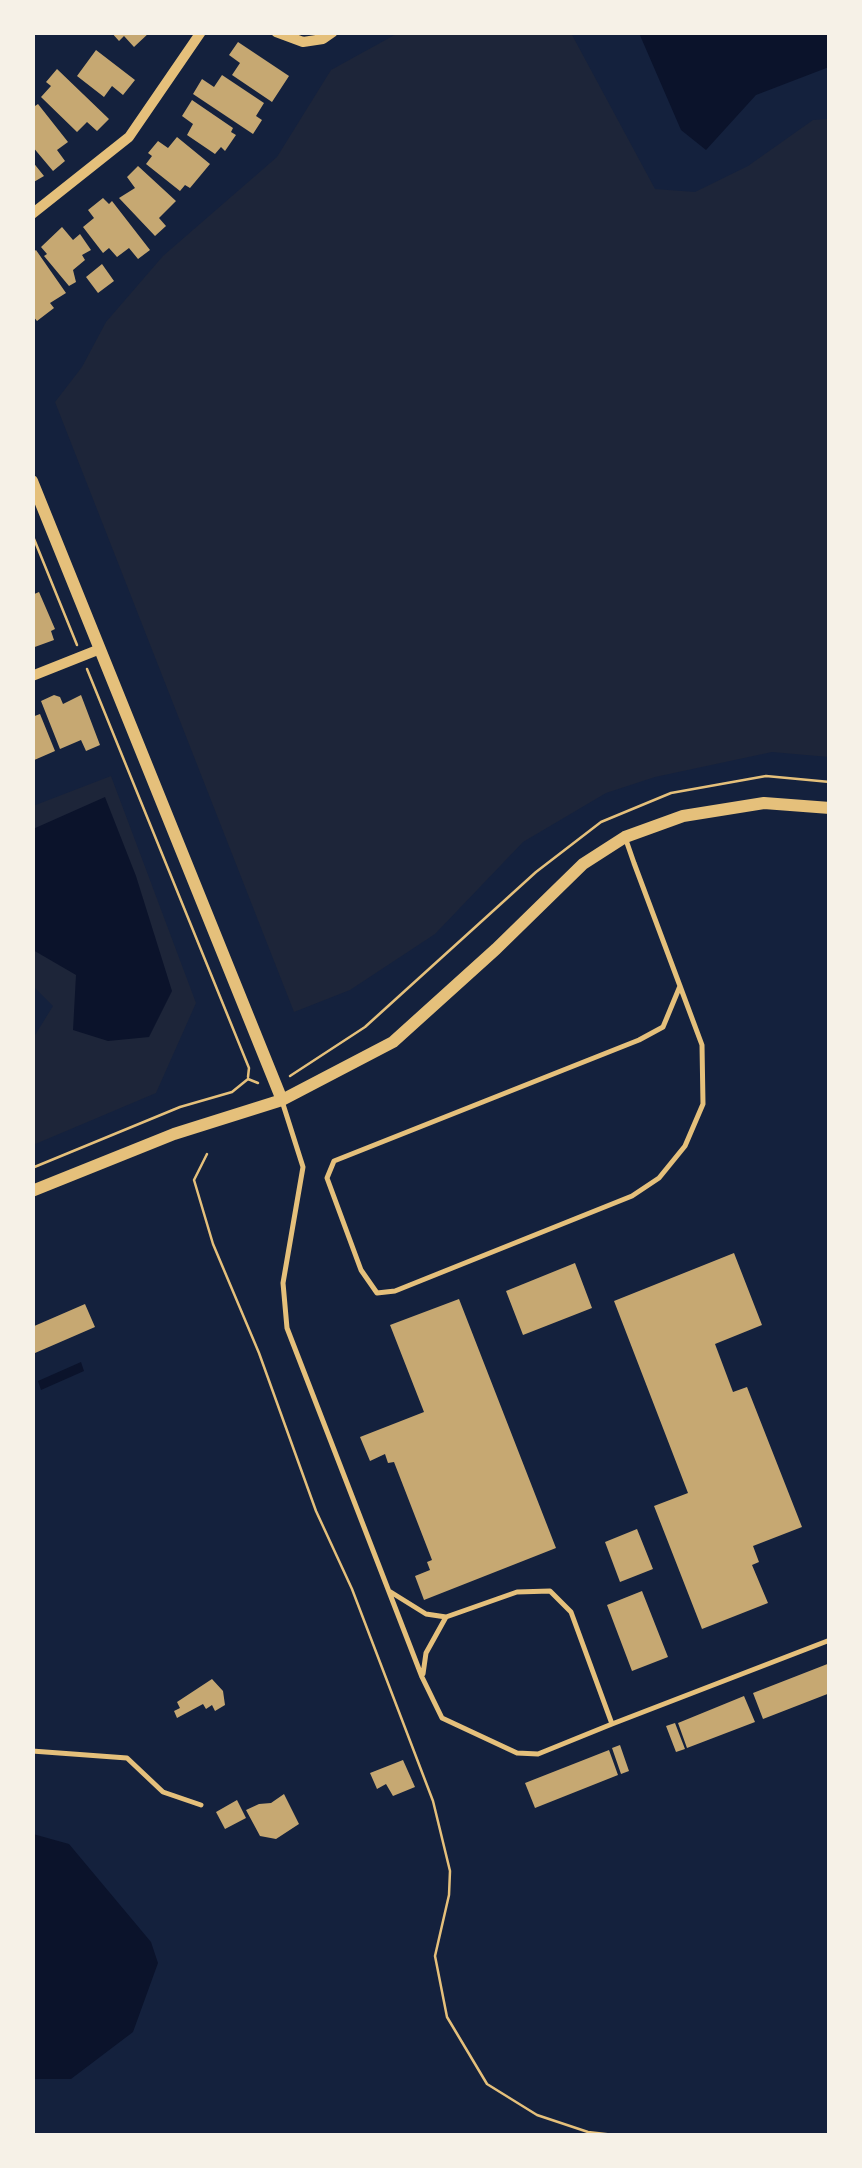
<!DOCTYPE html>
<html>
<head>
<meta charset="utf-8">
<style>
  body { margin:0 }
  #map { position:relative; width:862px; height:2168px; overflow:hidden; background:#14213d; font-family:"Public Sans",sans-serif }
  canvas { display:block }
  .frame { position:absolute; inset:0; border:35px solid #f6f1e7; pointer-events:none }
</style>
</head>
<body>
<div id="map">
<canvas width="862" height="2168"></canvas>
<div class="frame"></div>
</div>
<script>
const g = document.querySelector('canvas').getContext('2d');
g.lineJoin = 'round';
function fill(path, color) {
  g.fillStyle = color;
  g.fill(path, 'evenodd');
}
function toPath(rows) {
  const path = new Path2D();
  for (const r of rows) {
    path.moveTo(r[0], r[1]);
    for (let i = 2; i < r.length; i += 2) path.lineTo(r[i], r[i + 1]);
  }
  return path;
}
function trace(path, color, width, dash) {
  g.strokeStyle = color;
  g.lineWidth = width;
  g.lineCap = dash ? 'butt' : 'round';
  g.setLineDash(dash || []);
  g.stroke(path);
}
fill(toPath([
  [400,32,571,33,655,189,695,192,748,166,813,120,829,119,829,757,772,752,655,777,606,793,523,842,435,934,350,990,294,1012,55,402,82,367,106,322,163,256,277,157,331,70],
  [111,776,196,1003,156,1093,33,1145,32,1040,53,1006,33,986,33,806]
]), '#1d2539');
fill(toPath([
  [639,33,829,33,829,67,756,95,706,150,681,130],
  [105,797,136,876,172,991,149,1037,108,1041,73,1030,76,975,33,950,33,829],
  [81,1362,84,1371,41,1390,38,1381],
  [33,1834,69,1844,151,1942,158,1963,133,2032,71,2079,33,2079]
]), '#0b132b');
fill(toPath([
  [111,32,150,32,134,47,124,36,119,41],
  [238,42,289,76,272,102,232,75,240,63,229,55],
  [96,50,135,80,123,95,112,86,104,97,77,76],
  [57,69,109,119,97,131,87,122,77,132,41,97,51,86,46,82],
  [222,75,264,103,256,116,262,120,253,134,193,94,202,79,214,87],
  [192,100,233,128,231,132,236,135,225,151,221,147,215,154,187,135,193,124,182,116],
  [38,104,68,142,57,150,65,161,53,171,32,146,32,108],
  [177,137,210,164,190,188,185,185,180,191,146,164,152,156,148,153,158,141,168,148],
  [32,161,44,176,32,183],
  [138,166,176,201,159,218,166,226,155,236,119,198,135,188,127,177],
  [103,198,109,204,112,201,150,250,138,259,129,248,117,257,109,248,103,253,83,227,94,218,88,210],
  [62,227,73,240,80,234,91,250,82,255,85,260,73,270,76,282,69,286,44,256,47,254,41,247],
  [36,250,66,293,50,303,54,308,37,321,32,315,32,253],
  [102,264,114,281,98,293,86,277],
  [39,592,55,629,51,631,54,640,32,648,32,595],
  [54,695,60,697,63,704,81,695,100,745,86,751,81,740,60,749,41,701],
  [40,714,55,751,32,761,32,717],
  [734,1253,762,1325,715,1344,733,1392,747,1387,802,1527,753,1546,759,1562,752,1565,768,1603,702,1629,654,1506,688,1493,614,1301],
  [575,1263,592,1308,523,1335,506,1291],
  [459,1299,556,1548,424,1600,415,1576,430,1570,427,1562,432,1560,394,1462,388,1463,385,1454,370,1461,360,1437,424,1412,390,1325],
  [85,1304,95,1327,35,1353,32,1327],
  [637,1529,653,1569,620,1582,605,1542],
  [642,1591,668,1657,632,1671,607,1605],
  [830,1663,830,1693,763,1719,753,1693],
  [212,1679,223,1691,225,1705,215,1711,212,1705,206,1709,203,1704,177,1718,174,1711,180,1708,177,1702],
  [744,1696,755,1722,687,1748,678,1723],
  [675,1723,685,1749,676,1752,666,1726],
  [620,1745,629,1771,621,1774,612,1748],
  [609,1750,618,1775,535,1808,525,1783],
  [403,1760,415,1787,393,1796,386,1784,377,1789,370,1773],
  [284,1794,299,1824,276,1839,260,1836,246,1810,259,1804,271,1803],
  [237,1800,246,1818,225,1829,216,1812]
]), '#c6a872');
trace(toPath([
  [32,534,77,645],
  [87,669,249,1068,248,1077],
  [290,1076,365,1027,536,872,601,822,671,793,766,776,830,782],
  [207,1154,194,1180,213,1244,259,1353,316,1511,352,1589,433,1801,450,1871,449,1895,435,1956,447,2017,487,2084,537,2115,588,2132,623,2136],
  [32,1168,180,1107,232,1092,248,1079,258,1083]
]), '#e5c07b', 2.5);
trace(toPath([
  [626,840,634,863,680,986,702,1045,703,1104,685,1146,659,1178,632,1196,395,1291,377,1293,361,1270,327,1178,334,1161,639,1040,663,1027,680,986],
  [282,1101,303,1167,283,1283,287,1328,422,1677,442,1718,517,1753,538,1754,612,1724,571,1612,550,1591,517,1592,446,1617,426,1614,389,1591],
  [423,1674,426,1653,446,1617],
  [612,1724,830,1640],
  [32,1751,127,1758,163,1792,201,1805]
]), '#e5c07b', 5);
trace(toPath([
  [276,32,303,42,323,39,333,32],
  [32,214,129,137,201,32],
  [32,676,100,649]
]), '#e5c07b', 10);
trace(toPath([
  [32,481,282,1100],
  [32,1191,174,1134,282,1100,393,1042,496,949,583,864,625,837,683,816,764,803,830,808]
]), '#e5c07b', 12);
</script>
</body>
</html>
